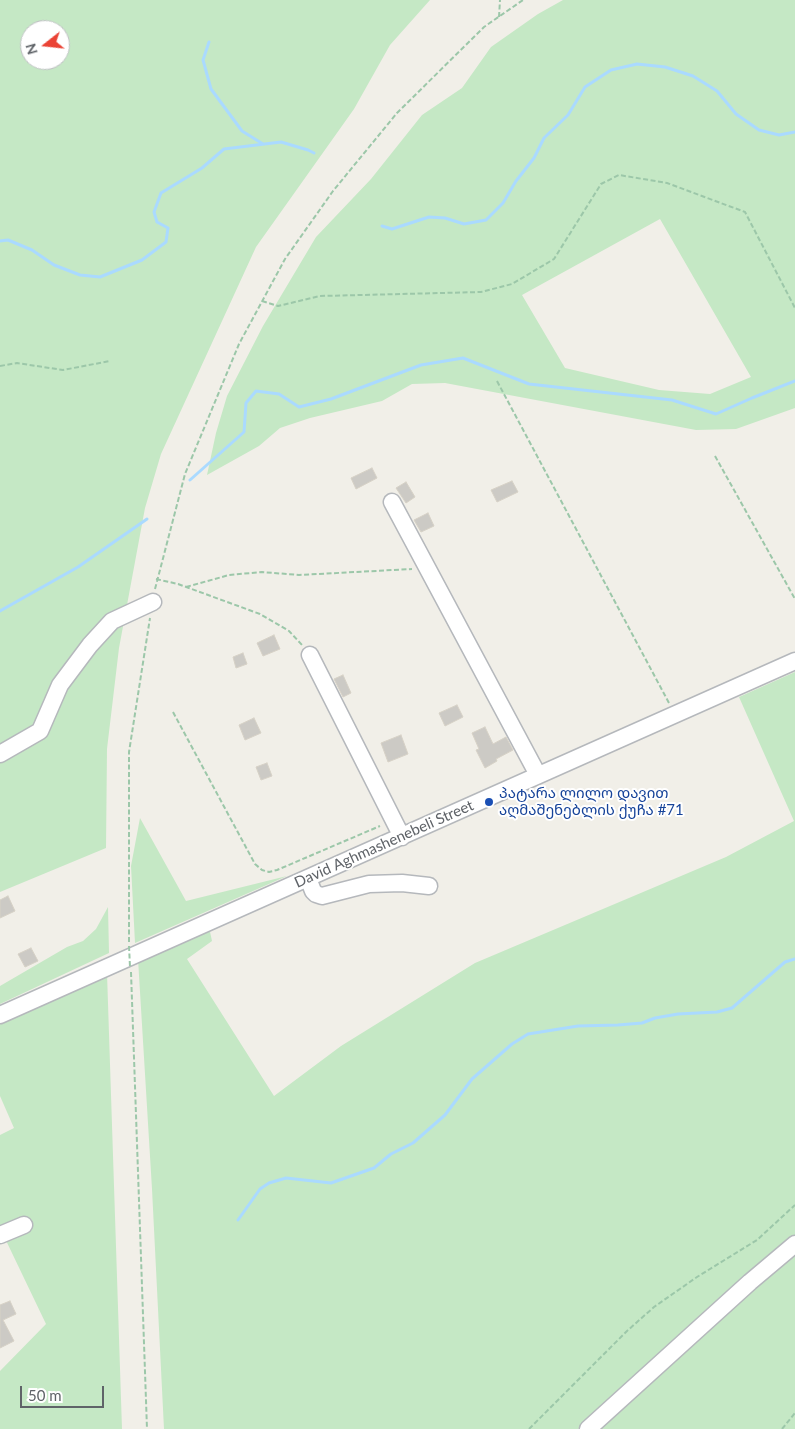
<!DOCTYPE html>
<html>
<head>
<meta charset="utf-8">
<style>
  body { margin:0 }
  #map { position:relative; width:795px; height:1429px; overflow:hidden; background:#f1efe8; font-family:Lato,sans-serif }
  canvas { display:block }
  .north { position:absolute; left:20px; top:20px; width:50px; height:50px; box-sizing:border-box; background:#fff; border:1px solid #bfc1c3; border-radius:50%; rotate:254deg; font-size:14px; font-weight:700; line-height:20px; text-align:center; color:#5f6368 }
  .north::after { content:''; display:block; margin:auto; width:18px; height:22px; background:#ea4335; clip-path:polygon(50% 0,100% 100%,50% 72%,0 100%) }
  .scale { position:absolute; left:20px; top:1386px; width:84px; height:22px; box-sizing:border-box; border:2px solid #5f6368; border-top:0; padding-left:6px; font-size:15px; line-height:18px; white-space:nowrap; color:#5f6368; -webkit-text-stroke:4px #fff; paint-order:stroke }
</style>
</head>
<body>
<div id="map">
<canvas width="795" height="1429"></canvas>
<div class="north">N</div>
<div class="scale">50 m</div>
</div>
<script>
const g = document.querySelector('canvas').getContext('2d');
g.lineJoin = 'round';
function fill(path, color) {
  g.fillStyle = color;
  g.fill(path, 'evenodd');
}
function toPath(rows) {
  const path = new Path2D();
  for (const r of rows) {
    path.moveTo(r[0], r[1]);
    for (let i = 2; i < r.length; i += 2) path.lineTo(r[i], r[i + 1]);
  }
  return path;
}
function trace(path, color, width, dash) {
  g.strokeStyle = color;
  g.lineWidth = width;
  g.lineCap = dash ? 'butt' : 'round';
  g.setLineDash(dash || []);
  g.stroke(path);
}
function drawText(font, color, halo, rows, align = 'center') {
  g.font = font + ' Lato,"Noto Sans Georgian",sans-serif';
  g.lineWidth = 4;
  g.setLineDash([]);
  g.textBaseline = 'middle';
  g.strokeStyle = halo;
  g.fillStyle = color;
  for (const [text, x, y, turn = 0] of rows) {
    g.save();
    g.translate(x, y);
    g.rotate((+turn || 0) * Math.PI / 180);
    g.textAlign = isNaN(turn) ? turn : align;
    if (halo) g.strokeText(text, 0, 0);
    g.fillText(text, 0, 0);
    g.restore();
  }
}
fill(toPath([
  [0,0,430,0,390,45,354,109,256,247,161,454,145,508,119,648,107,749,106,848,0,892],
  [30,30,60,30,60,60,30,60],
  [563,0,795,0,795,408,736,429,696,430,445,383,412,384,382,401,310,418,280,428,259,446,207,475,216,433,227,396,263,326,316,237,371,179,422,115,462,88,491,47,538,14],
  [660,219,751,377,710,394,659,390,565,368,522,295],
  [795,672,795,1236,720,1299,578,1429,164,1429,152,1189,138,959,209,927,212,941,187,959,274,1096,341,1046,475,963,726,857,794,821,739,697],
  [140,818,186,901,287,876,135,943,131,866],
  [108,907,109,953,0,1004,0,986,67,947,83,941,96,929],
  [107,973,122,1429,0,1429,0,1371,46,1324,0,1228,0,1135,14,1128,0,1096,0,1022],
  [795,1248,795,1429,595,1429]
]), '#c5e8c5');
trace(toPath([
  [209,42,203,60,211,89,242,131,263,144],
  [382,226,392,229,429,217,445,218,464,224,486,220,503,203,516,181,534,158,544,138,568,115,585,87,611,70,637,64,665,67,693,76,717,91,736,114,759,130,779,135,795,132],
  [0,241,8,240,32,250,54,265,80,275,100,277,142,260,166,242,168,228,157,222,154,212,161,193,202,168,224,149,281,142,308,150,314,153],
  [190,480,244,432,246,403,256,391,279,394,299,407,331,399,421,365,463,358,529,384,672,400,716,414,752,398,795,381],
  [0,611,78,567,147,519],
  [238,1220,260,1189,269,1183,286,1178,331,1183,374,1168,391,1154,413,1143,445,1115,472,1079,512,1044,528,1034,578,1026,618,1025,642,1023,655,1018,678,1014,717,1012,732,1008,785,962,795,959]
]), '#aadaff', 3);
const building = toPath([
  [372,468,377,478,356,489,351,478,372,468],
  [512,481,518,492,497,502,491,490,512,481],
  [406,482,415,497,406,503,396,488,406,482],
  [428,513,434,526,421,532,414,520,428,513],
  [274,635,280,649,263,656,257,643,274,635],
  [243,653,247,664,236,668,233,657,243,653],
  [343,675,351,693,343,697,334,679,343,675],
  [457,705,463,717,445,726,439,713,457,705],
  [254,718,261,733,245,740,239,725,254,718],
  [485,727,493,744,506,737,513,750,496,759,497,761,485,768,476,750,479,749,472,733,485,727],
  [401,735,408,754,388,762,381,743,401,735],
  [267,763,272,776,261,780,256,767,267,763],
  [8,896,15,911,0,918,0,900,8,896],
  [31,948,38,961,25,967,18,954,31,948],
  [10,1301,16,1314,3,1320,14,1341,0,1348,0,1305,10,1301]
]);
fill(building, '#cccac5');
trace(building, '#d6d1c6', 1);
const minor = toPath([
  [392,502,538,775],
  [310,655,402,837],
  [0,754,40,731,60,685,90,645,112,621,153,602],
  [308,878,313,891,316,894,322,896,369,884,402,883,429,886],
  [0,1015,795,661],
  [0,1235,24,1225],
  [588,1429,750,1282,795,1244]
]);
trace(minor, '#b5b8bc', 19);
trace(toPath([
  [499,17,500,0],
  [262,301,278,306,320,296,481,292,512,284,554,259,601,184,619,175,667,183,745,212,795,308],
  [0,366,17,363,63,370,110,361],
  [497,381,669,703],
  [715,456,795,599],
  [156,579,178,584,260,614,289,631,302,645],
  [186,587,229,575,262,572,299,575,412,569],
  [155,589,185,474,239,344,285,259,333,191,397,113,484,27,523,0],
  [173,712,255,864,262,870,269,872,277,870,380,826],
  [129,942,129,752,150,618],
  [131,972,147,1429],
  [529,1429,627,1331,654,1307,697,1277,757,1240,795,1205],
  [782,1429,795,1413]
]), '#9cc7a9', 2, [5, 2.5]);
trace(minor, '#fff', 16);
trace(toPath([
  [129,946,130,967]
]), '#9cc7a9', 2, [5, 2.5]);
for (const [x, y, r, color] of [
  [489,802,5,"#1a4fb4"]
]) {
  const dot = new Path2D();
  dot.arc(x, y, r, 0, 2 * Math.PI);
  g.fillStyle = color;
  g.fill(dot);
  trace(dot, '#fff', 2);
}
drawText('15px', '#164399', '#fff', [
  ["პატარა ლილო დავით",499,793],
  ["აღმაშენებლის ქუჩა #71",499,810]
], 'left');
drawText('15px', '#5f6368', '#fff', [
  ["David Aghmashenebeli Street",384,844,-24]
]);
</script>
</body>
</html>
